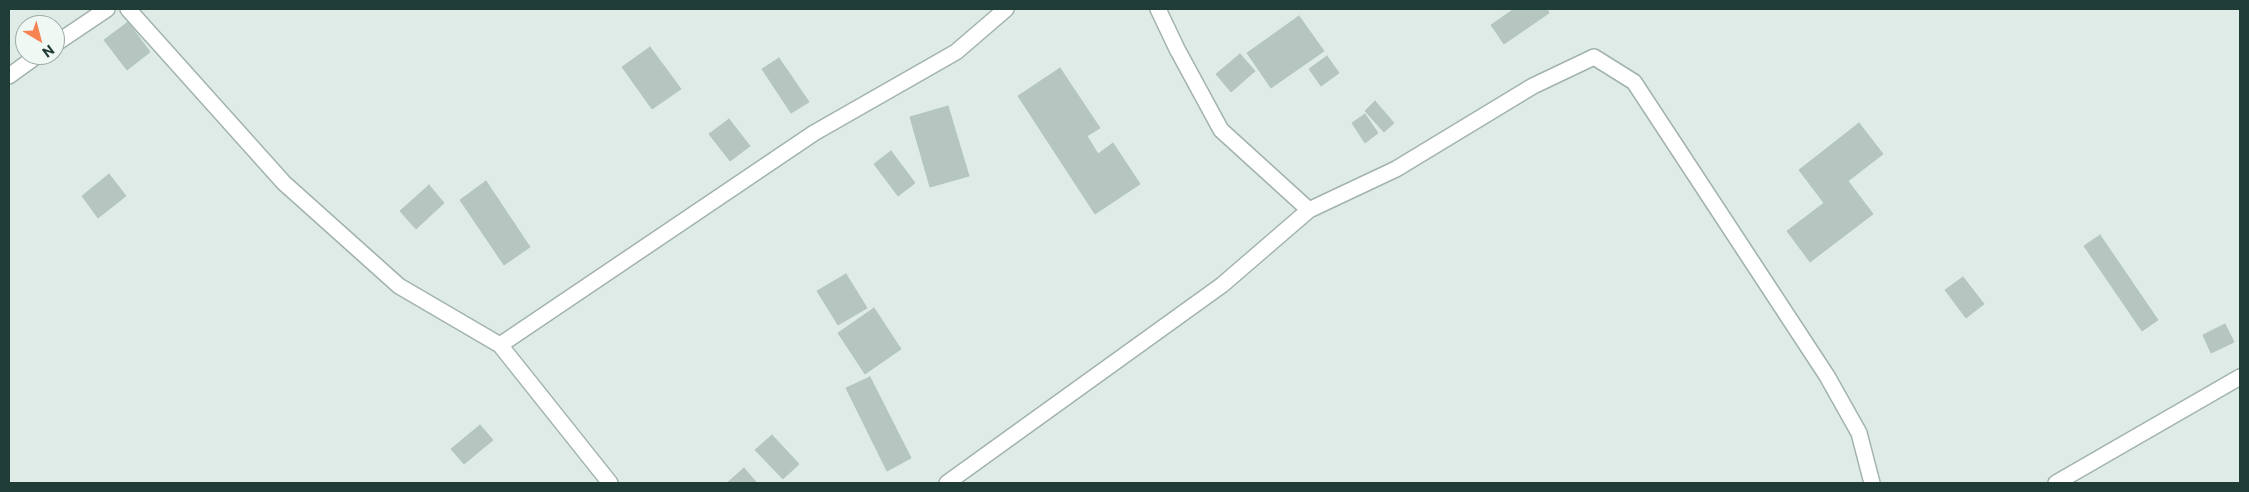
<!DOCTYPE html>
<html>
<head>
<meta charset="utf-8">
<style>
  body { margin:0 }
  #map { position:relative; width:2249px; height:492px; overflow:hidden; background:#dfebe7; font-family:Commissioner,sans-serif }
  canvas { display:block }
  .frame { position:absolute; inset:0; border:10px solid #203c36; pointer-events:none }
  .north { position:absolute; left:15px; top:15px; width:50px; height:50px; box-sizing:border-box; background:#f0f8f4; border:1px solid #9dada8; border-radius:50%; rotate:143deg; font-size:14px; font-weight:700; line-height:20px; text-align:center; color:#203c36 }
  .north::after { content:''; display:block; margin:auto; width:18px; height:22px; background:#f78352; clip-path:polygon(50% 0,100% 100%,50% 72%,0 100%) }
</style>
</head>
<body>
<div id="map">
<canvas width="2249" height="492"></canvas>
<div class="frame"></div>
<div class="north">N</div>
</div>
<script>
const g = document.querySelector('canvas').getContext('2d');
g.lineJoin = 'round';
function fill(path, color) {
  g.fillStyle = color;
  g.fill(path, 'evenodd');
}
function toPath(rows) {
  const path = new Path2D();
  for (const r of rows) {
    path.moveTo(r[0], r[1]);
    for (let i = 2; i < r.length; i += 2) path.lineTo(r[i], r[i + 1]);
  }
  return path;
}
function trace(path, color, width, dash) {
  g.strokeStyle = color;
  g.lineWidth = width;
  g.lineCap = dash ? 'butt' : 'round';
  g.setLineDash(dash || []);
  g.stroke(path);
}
const building = toPath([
  [1514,9,1547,9,1549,13,1504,44,1491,25,1514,9],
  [1299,16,1324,51,1271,88,1247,53,1299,16],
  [128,22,150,52,127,70,104,40,128,22],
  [650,47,681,89,652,109,622,67,650,47],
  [1240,54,1255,71,1231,92,1216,74,1240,54],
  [1327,56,1339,73,1321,86,1309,69,1327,56],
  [779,58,809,102,791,113,762,69,779,58],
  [1060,68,1100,128,1087,136,1098,154,1113,143,1140,184,1095,214,1018,96,1060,68],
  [1375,101,1394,123,1384,132,1365,111,1375,101],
  [948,106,969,176,930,187,910,117,948,106],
  [1365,114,1378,133,1365,143,1352,123,1365,114],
  [729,119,750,146,730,161,709,134,729,119],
  [1859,123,1883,154,1848,181,1873,214,1810,262,1787,231,1824,203,1799,170,1859,123],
  [891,151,915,183,898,196,874,164,891,151],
  [109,174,126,196,98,218,82,196,109,174],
  [486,181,530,247,504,265,460,200,486,181],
  [429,185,444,203,416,229,400,211,429,185],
  [2100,235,2158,320,2142,331,2084,246,2100,235],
  [846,274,867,308,838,325,817,291,846,274],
  [1963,277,1984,304,1966,318,1945,290,1963,277],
  [874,308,901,349,865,374,838,333,874,308],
  [2225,324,2234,342,2211,353,2203,335,2225,324],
  [870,377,911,458,887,471,846,388,870,377],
  [480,425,493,440,464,464,451,449,480,425],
  [772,435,799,464,783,479,755,450,772,435],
  [744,468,757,483,727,483,744,468]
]);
fill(building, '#b5c6c0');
trace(building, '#b2c5be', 1);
const minor = toPath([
  [128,9,284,183,399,286,500,345,610,483],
  [1158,9,1177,49,1221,130,1309,210],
  [55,44,107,9],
  [9,76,38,55],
  [500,345,814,133,956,52,1006,9],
  [947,483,1222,285,1309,210,1396,169,1533,86,1594,57,1634,82,1827,376,1859,433,1872,483],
  [2056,483,2240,377]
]);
trace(minor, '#a2b3ae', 18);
trace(minor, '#fff', 15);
</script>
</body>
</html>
